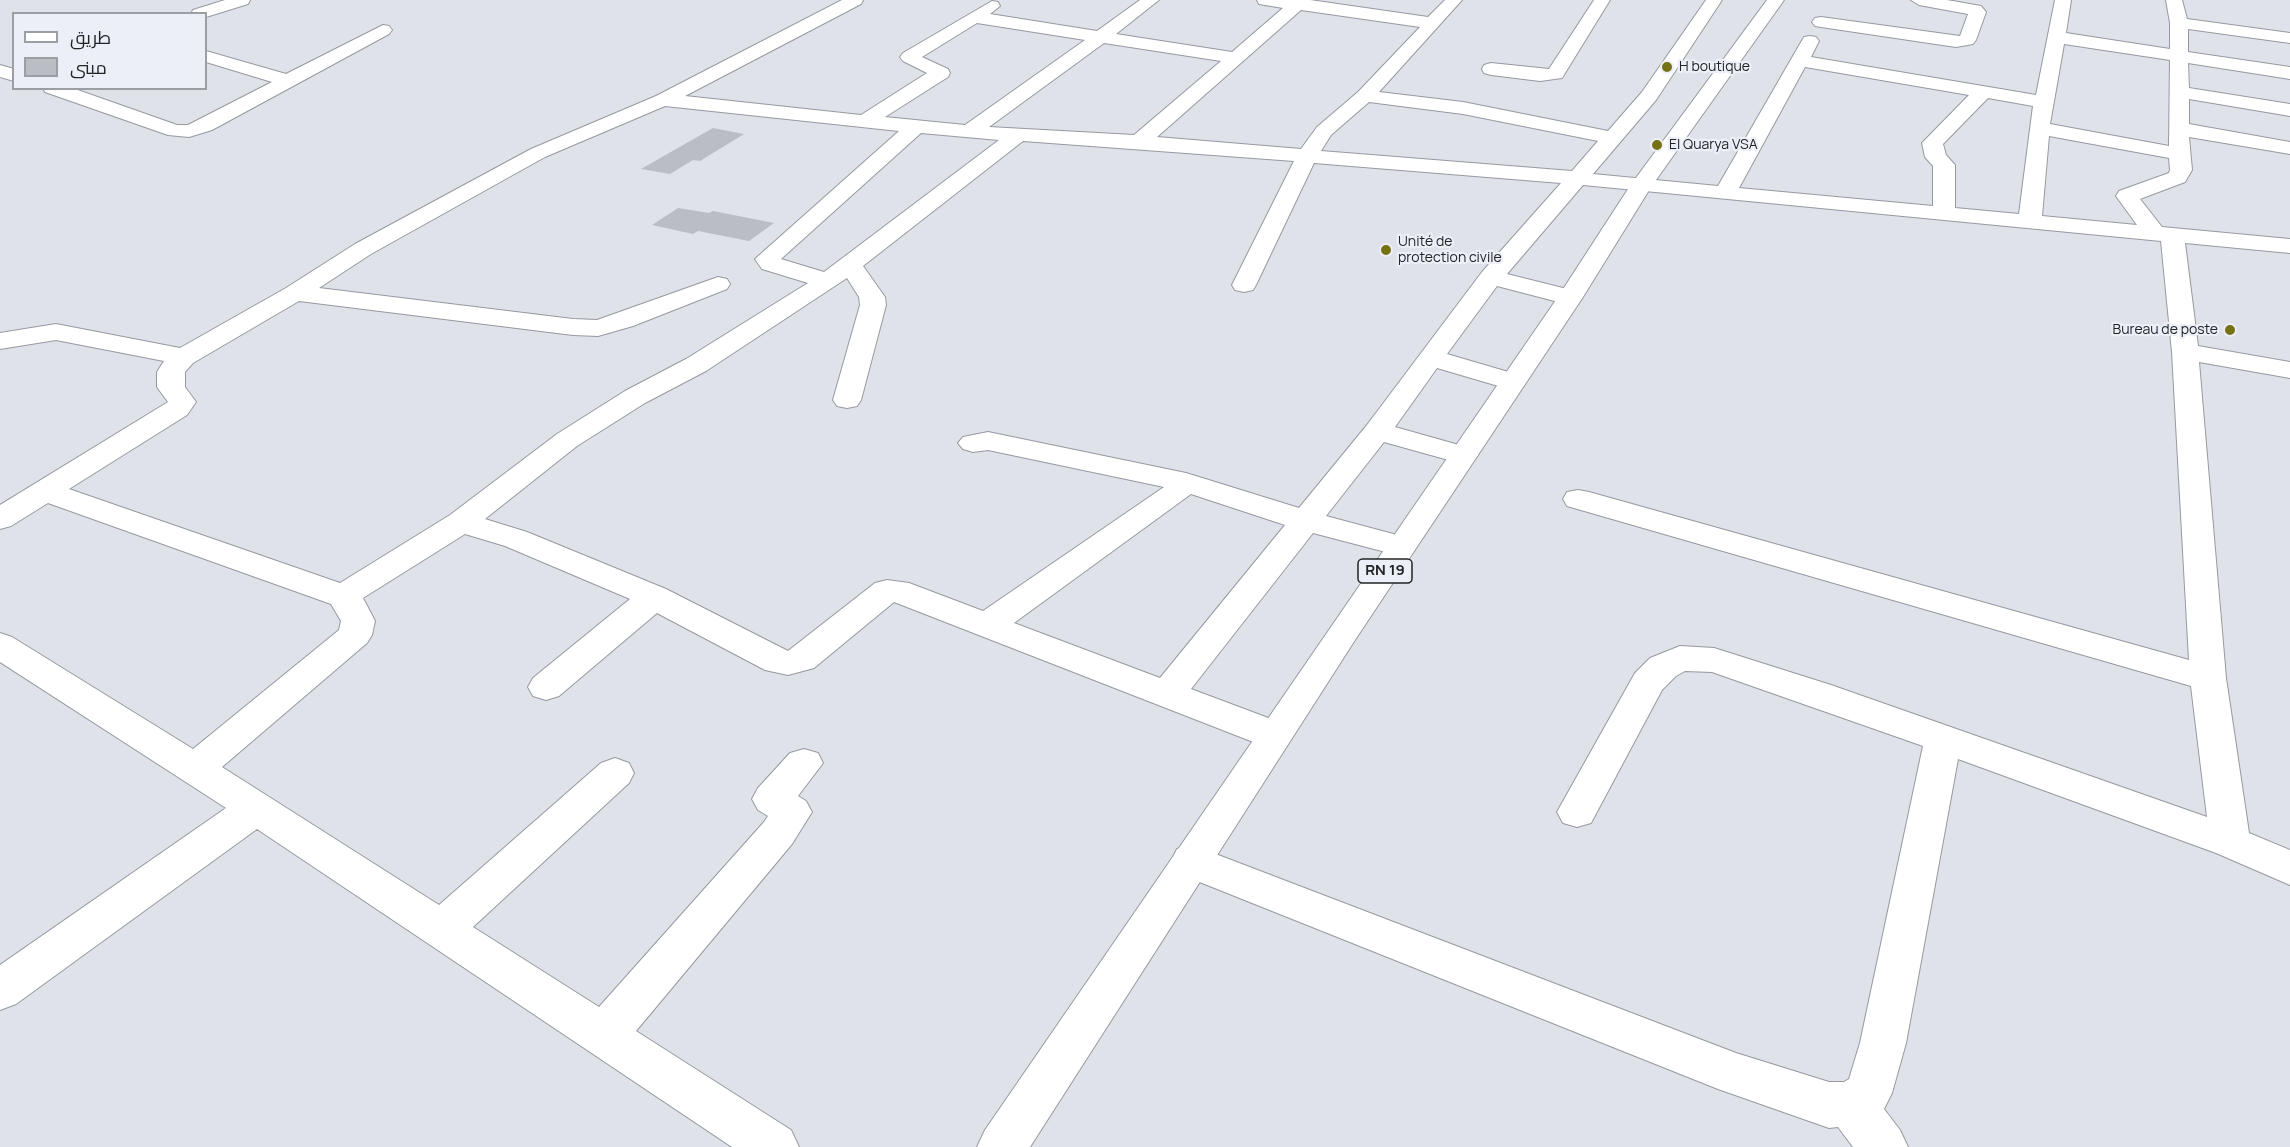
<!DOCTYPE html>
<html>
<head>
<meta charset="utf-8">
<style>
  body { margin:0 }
  #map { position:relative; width:2290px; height:1147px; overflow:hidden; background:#dfe2e9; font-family:Manrope,Cairo,sans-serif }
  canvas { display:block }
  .legend { position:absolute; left:12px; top:12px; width:195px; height:78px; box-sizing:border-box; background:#eceff7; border:2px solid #9b9ea3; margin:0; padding:8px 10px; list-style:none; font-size:18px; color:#222426 }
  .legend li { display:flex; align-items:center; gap:12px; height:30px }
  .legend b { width:30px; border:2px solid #9b9ea3 }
</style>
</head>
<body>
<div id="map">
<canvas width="2290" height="1147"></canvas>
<ul class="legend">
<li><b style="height:8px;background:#fff"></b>طريق</li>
<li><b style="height:16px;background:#babdc4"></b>مبنى</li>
</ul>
</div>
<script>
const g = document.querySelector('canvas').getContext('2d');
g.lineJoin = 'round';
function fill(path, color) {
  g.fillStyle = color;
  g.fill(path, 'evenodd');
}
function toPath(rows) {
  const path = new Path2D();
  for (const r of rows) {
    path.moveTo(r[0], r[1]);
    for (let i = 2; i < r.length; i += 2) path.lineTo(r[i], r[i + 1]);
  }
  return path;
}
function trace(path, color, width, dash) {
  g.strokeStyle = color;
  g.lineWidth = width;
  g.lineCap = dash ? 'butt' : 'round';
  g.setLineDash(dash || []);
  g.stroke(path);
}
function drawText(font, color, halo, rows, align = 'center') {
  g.font = font + ' Manrope,sans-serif';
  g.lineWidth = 4.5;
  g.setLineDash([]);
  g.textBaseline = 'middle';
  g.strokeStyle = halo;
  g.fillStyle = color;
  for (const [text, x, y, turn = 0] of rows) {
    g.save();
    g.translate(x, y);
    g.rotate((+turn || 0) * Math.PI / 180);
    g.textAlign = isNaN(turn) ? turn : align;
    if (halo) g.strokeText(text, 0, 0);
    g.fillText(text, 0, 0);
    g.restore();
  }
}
fill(toPath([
  [713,128,744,134,700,161,693,160,670,174,641,169],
  [678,208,709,213,713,211,774,223,749,241,698,231,693,234,652,225]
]), '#babdc4');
const minor = toPath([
  [225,0,250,0,248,4,206,17,206,14,191,14,193,10,225,0],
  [842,0,863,0,861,4,685,96,861,115,927,73,903,61,900,57,903,53,992,1,998,2,1000,6,990,14,1097,31,1140,0,1159,0,1116,34,1232,52,1283,8,1259,4,1257,0,1310,0,1428,17,1445,0,1462,0,1379,92,1463,102,1608,131,1642,92,1706,0,1722,0,1656,100,1593,174,1718,186,1804,37,1810,36,1816,37,1819,41,1811,57,2036,95,2055,0,2071,0,2066,33,2170,49,2170,23,2166,0,2182,0,2187,19,2290,33,2290,43,2188,29,2188,52,2290,67,2290,79,2188,63,2189,88,2290,104,2290,116,2189,99,2189,124,2290,142,2290,154,2189,137,2192,170,2185,182,2140,199,2162,227,2290,239,2290,253,2185,243,2198,346,2290,362,2290,378,2199,362,2226,678,2249,833,2290,850,2290,885,2216,853,1958,759,1906,1043,1892,1093,1884,1109,1900,1130,1908,1147,1853,1147,1838,1127,1829,1128,1718,1089,1177,873,1171,861,1177,849,1192,845,1736,1053,1829,1082,1844,1082,1849,1079,1860,1043,1923,746,1712,672,1685,671,1676,676,1662,690,1591,823,1577,827,1563,823,1557,812,1635,673,1650,658,1680,646,1714,648,1831,685,2207,817,2191,686,1567,506,1563,499,1567,492,1578,490,1589,492,2189,660,2172,352,2161,241,1583,185,1507,274,1579,292,1583,297,1579,302,1570,305,1497,286,1447,354,1522,376,1526,382,1522,388,1512,390,1437,368,1395,427,1473,449,1478,455,1473,461,1463,464,1384,442,1326,516,1412,539,1417,546,1412,553,1401,556,1313,533,1191,689,1287,725,1293,735,1287,745,1274,749,1261,745,894,602,814,668,788,675,765,670,657,613,559,696,546,700,533,696,528,687,533,678,630,599,505,546,465,534,363,598,375,621,372,635,367,643,222,767,439,905,601,763,615,758,629,763,634,773,629,783,473,927,599,1007,764,822,768,816,758,810,752,799,758,788,790,753,804,749,818,753,823,763,798,796,806,801,812,812,792,844,636,1031,791,1130,799,1147,732,1147,257,829,16,1004,0,1010,0,965,226,808,0,662,0,633,12,637,193,749,339,630,341,621,331,604,48,503,11,526,0,529,0,505,168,402,157,387,157,372,164,361,56,340,0,349,0,333,56,324,180,348,286,288,355,244,531,149,656,96,842,0],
  [1301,10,1420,27,1358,92,1317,127,1301,149,1157,137,1301,10],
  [977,23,1085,40,965,125,885,117,948,77,950,73,948,69,922,57,977,23],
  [1104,43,1221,61,1134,135,989,127,1104,43],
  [2064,44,2170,60,2169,146,2050,124,2064,44],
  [1805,67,1969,95,1922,143,1925,157,1933,166,1933,206,1739,188,1805,67],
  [1988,98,2033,106,2019,214,1955,208,1955,165,1946,155,1943,144,1988,98],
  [1369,102,1463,114,1598,141,1572,171,1321,151,1331,135,1369,102],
  [665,106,899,131,755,259,762,269,808,283,686,359,625,391,557,434,450,515,340,583,69,489,187,415,196,402,185,387,185,372,193,363,299,301,573,335,598,336,633,326,727,289,730,284,727,279,718,277,597,320,573,319,319,288,371,254,545,157,665,106],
  [921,133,999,140,824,272,781,259,921,133],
  [2049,136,2169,158,2170,170,2169,173,2119,191,2116,196,2137,225,2042,216,2049,136],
  [1023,141,1294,161,1232,285,1235,290,1244,292,1253,290,1256,285,1314,163,1561,183,1482,272,1367,425,1299,508,1186,473,988,432,963,437,958,443,963,449,973,452,988,450,1164,487,983,611,909,583,887,580,875,583,788,651,666,589,527,532,485,519,577,446,645,403,706,371,847,278,859,297,860,305,833,400,837,406,847,408,857,406,861,400,886,305,885,297,863,266,1023,141],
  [1191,494,1285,525,1160,678,1014,623,1191,494],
  [1594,0,1610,0,1562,78,1540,81,1491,75,1484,73,1482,69,1484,65,1491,63,1549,69,1594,0],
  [1911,0,1947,0,1981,6,1986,12,1976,40,1973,44,1956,47,1821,27,1815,26,1812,22,1815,18,1821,17,1960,36,1968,14,1919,5,1911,0],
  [383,25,389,26,392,30,389,34,212,130,189,137,168,135,45,92,43,88,72,88,177,125,188,125,272,82,206,62,206,51,286,74,383,25],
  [0,65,14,69,14,81,0,77,0,65]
]);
const highway = toPath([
  [1767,0,1784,0,1651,187,1583,297,1355,640,1030,1147,977,1147,985,1130,1558,297,1630,186,1767,0]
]);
trace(minor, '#9699a0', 2);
trace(highway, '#9699a0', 2);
fill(minor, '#fff');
fill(highway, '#fff');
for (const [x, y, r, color] of [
  [1667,67,6,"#767113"],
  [1657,145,6,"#767113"],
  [1386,250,6,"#767113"],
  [2230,330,6,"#767113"]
]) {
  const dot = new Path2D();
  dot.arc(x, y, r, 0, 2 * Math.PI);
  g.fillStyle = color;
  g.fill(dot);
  trace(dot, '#eceff7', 2);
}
drawText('14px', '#222426', '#eceff7', [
  ["H boutique",1679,67],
  ["El Quarya VSA",1669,145],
  ["Unité de",1398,242],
  ["protection civile",1398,258],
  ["Bureau de poste",2218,330,"right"]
], 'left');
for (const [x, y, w] of [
  [1385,571,54]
]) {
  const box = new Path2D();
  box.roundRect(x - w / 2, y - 12, w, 24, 4.5);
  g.fillStyle = '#eceff7';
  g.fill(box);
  trace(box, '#222426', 1.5);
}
drawText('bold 15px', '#222426', null, [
  ["RN 19",1385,571]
]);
</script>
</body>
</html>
